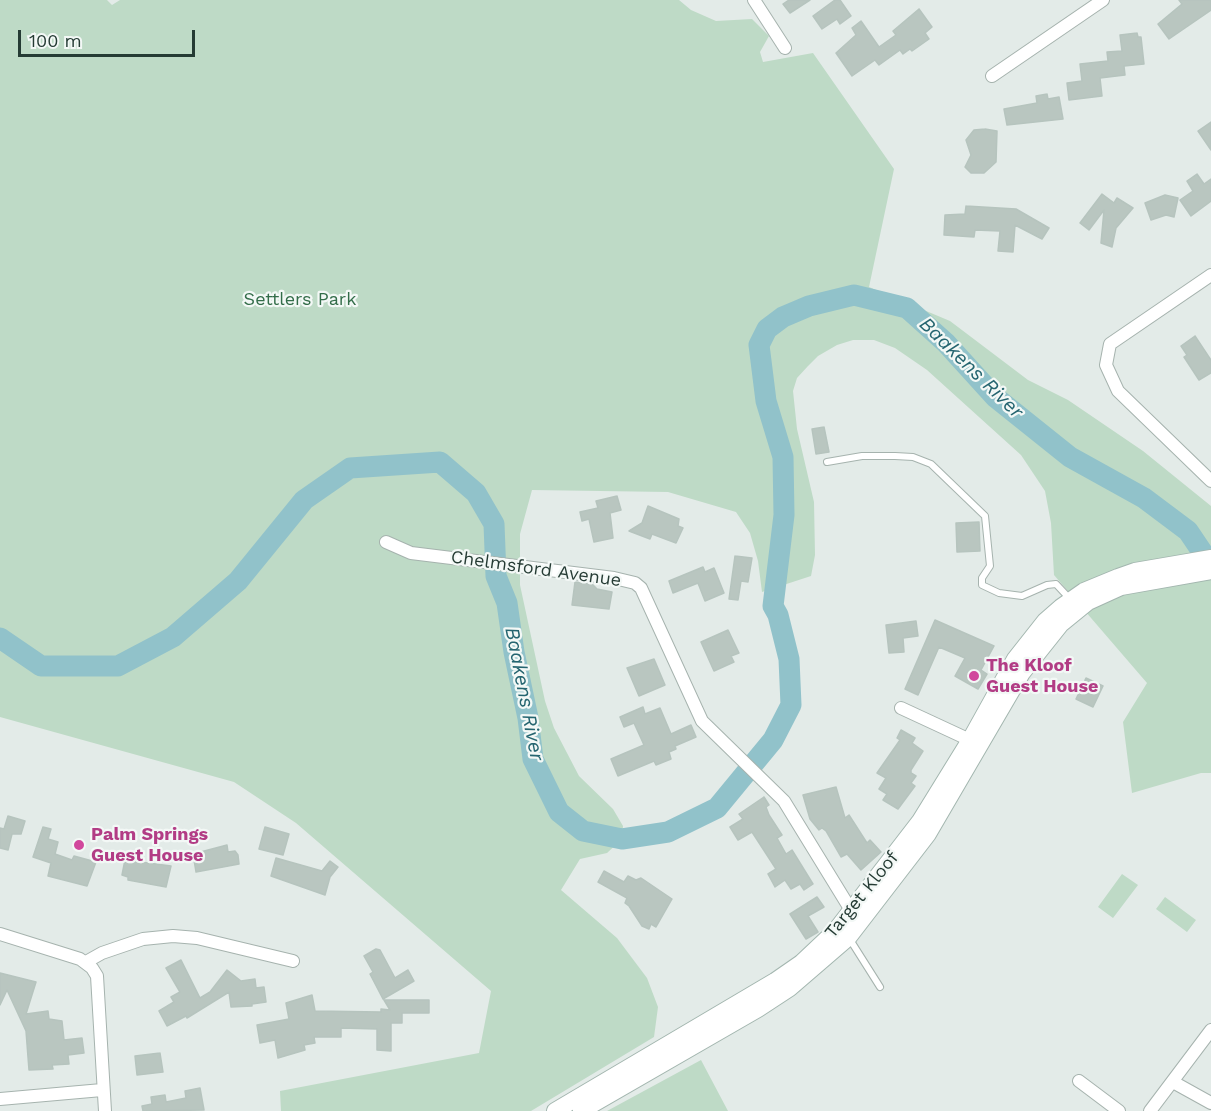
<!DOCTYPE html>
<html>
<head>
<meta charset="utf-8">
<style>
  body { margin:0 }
  #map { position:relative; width:1211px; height:1111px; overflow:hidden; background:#e3ebe8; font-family:"Work Sans",sans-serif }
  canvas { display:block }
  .scale { position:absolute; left:18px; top:30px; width:177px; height:27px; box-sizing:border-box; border:3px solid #253b34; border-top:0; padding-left:8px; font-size:18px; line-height:21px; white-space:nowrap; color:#253b34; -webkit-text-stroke:4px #f3f8f6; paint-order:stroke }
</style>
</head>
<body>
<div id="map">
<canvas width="1211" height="1111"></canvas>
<div class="scale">100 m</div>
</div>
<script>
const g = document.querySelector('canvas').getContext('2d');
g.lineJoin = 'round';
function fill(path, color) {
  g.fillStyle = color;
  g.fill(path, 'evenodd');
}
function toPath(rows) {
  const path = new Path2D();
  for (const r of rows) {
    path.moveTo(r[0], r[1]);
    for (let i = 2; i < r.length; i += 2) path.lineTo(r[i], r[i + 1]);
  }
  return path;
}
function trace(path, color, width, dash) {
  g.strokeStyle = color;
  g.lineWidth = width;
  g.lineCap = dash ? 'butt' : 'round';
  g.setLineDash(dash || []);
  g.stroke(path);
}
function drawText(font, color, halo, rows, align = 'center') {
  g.font = font + ' "Work Sans",sans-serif';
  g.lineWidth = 4.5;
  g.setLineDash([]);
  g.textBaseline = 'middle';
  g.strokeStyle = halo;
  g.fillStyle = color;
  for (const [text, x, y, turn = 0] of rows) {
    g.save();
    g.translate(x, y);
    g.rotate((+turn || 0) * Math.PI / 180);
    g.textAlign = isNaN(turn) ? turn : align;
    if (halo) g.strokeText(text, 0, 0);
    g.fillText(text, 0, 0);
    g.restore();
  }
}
fill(toPath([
  [0,0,107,0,112,5,120,0,679,0,691,10,716,21,752,19,769,36,760,52,763,62,813,53,894,169,869,287,950,321,1028,380,1068,400,1143,451,1211,506,1211,773,1201,773,1132,793,1123,722,1147,683,1054,575,1051,523,1045,491,1021,455,927,370,895,348,874,340,853,340,837,345,818,356,808,366,797,378,793,391,797,429,814,502,815,555,811,576,762,592,758,561,750,533,736,512,668,492,532,490,520,534,520,585,545,701,554,728,579,776,613,809,623,826,622,839,607,853,580,859,561,890,617,938,647,978,658,1007,654,1037,531,1111,281,1111,280,1091,479,1053,491,991,296,823,234,782,0,717],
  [1122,874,1138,885,1113,918,1098,907],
  [1165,897,1196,920,1187,932,1156,909],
  [701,1060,728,1111,607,1111]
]), '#bedac6');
trace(toPath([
  [0,638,41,666,118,666,173,637,238,581,304,500,350,468,440,462,476,493,494,524,496,576,507,603,514,652,528,718,533,759,559,812,583,831,622,839,668,832,717,808,773,740,791,705,789,659,778,615,773,606,784,515,783,457,766,401,759,345,767,329,783,317,809,306,854,295,907,308,946,343,995,397,1070,457,1144,498,1188,531,1211,565]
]), '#91c2ca', 21);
const building = toPath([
  [789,0,810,0,790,13,783,4,789,0],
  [835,0,840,0,851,16,840,24,837,19,822,29,813,16,835,0],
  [1179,0,1211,0,1211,10,1169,39,1158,24,1182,4,1179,0],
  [919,9,932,27,925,33,929,39,912,51,910,49,903,54,900,50,879,65,875,60,852,76,836,53,856,35,852,28,861,21,879,47,896,35,893,31,919,9],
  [1137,33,1138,37,1141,37,1144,64,1124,66,1125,75,1100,78,1102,96,1069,100,1067,83,1082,81,1080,64,1108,61,1107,52,1122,51,1120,35,1137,33],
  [1047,94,1048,99,1059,97,1063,119,1007,125,1004,109,1037,103,1036,96,1047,94],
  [1211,122,1211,150,1198,131,1211,122],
  [985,129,997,131,996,162,984,173,971,173,965,167,971,155,966,140,974,130,985,129],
  [1197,174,1204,184,1211,179,1211,201,1191,216,1180,200,1193,191,1187,181,1197,174],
  [1102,194,1114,203,1117,198,1133,208,1116,228,1112,247,1101,243,1104,210,1089,230,1080,223,1102,194],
  [1165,195,1178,198,1174,217,1166,215,1151,220,1145,203,1165,195],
  [966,206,1016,209,1049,228,1042,239,1015,225,1013,252,998,251,1000,231,975,230,974,237,944,235,945,215,965,214,966,206],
  [1195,336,1211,360,1211,373,1199,380,1184,357,1187,355,1181,346,1195,336],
  [824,427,829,452,816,454,812,429,824,427],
  [617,496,621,510,610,513,613,538,594,542,589,519,582,521,580,512,598,508,596,501,617,496],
  [648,506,679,519,678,526,683,528,676,543,652,534,650,539,629,531,642,523,648,506],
  [979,522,980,551,957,552,956,523,979,522],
  [735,556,752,558,748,582,741,581,738,600,729,599,735,556],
  [703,567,705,572,714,568,724,593,705,601,698,583,673,593,669,581,703,567],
  [575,582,592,584,597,589,612,592,609,609,572,605,575,582],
  [935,620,994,646,981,670,987,674,978,689,955,676,965,658,939,647,918,695,905,689,935,620],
  [916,621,918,636,903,638,904,652,889,653,886,625,916,621],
  [728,630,739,653,731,656,734,662,714,671,701,642,728,630],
  [654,659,665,685,639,696,627,668,654,659],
  [1086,678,1103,686,1093,707,1076,699,1086,678],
  [643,707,645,714,660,708,671,734,691,725,696,737,675,746,676,749,669,752,671,759,656,765,654,761,618,776,611,759,644,745,634,723,624,727,620,717,643,707],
  [901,730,915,738,912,743,923,751,911,770,911,773,916,776,911,783,915,786,898,809,883,800,887,794,879,789,886,778,877,773,900,740,897,738,901,730],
  [836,787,845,818,849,815,867,843,870,840,881,852,861,870,847,854,841,857,826,831,822,828,819,830,810,819,803,795,836,787],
  [764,797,769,805,766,807,769,815,782,835,777,838,786,854,792,850,813,884,804,890,800,884,791,889,785,880,775,887,768,874,776,869,752,832,738,840,730,827,743,819,739,814,764,797],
  [8,816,25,821,21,834,12,834,8,850,0,848,0,828,4,829,8,816],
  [43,827,51,829,48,839,58,842,55,854,72,860,74,856,96,862,87,886,48,876,51,863,33,857,43,827],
  [265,827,289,834,283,855,259,849,265,827],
  [227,845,228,852,235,851,238,855,239,864,196,872,193,854,227,845],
  [276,858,322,871,330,861,338,867,330,877,325,895,271,876,276,858],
  [125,860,171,866,166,887,128,880,128,877,122,875,125,860],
  [604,871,624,882,628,876,636,880,641,878,672,899,656,927,651,924,649,929,642,926,629,906,625,903,627,898,598,882,604,871],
  [817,897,824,907,808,916,818,932,806,939,790,914,817,897],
  [376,949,380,950,395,978,408,970,414,981,383,999,370,974,373,972,364,956,376,949],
  [181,960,200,998,210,992,227,970,241,981,255,979,256,988,264,987,266,1002,252,1004,252,1006,231,1007,229,992,187,1018,186,1016,167,1026,159,1011,174,1002,171,997,180,992,166,968,181,960],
  [0,973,36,982,26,1014,48,1011,49,1019,62,1021,64,1040,82,1038,84,1053,68,1055,69,1064,52,1065,53,1069,29,1070,26,1031,7,990,0,1005,0,973],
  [312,995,315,1011,381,1012,381,1009,390,1010,384,1000,429,1000,429,1013,402,1013,402,1023,391,1023,391,1051,377,1050,377,1029,341,1028,341,1037,314,1037,315,1043,304,1045,305,1050,278,1058,275,1040,260,1043,257,1025,289,1019,286,1003,312,995],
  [160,1053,163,1072,137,1075,135,1056,160,1053],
  [200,1088,204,1110,143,1111,142,1106,152,1104,151,1097,165,1095,166,1102,186,1098,185,1091,200,1088]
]);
fill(building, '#b9c6c0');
trace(building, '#b6c4be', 1.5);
const lane = toPath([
  [827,462,862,456,895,456,913,457,931,464,985,516,990,566,982,578,982,585,999,593,1022,596,1047,585,1056,584,1070,599],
  [849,938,880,987]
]);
const street = toPath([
  [754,0,785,48],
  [992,76,1103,0],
  [1211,275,1110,344,1106,365,1118,391,1211,481],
  [386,542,411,553,614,578,635,583,641,588,702,721,784,801,854,915],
  [901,708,970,740],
  [0,934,80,959,92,968,97,976,105,1111],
  [86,962,102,953,143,939,173,936,197,938,293,961],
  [1079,1081,1119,1111],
  [1173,1082,1211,1103],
  [0,1099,102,1090],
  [1150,1111,1211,1030]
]);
const secondary = toPath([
  [555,1111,775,981,801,963,836,930,920,821,970,740,1015,659,1045,621,1061,607,1084,591,1118,577,1135,571,1211,558],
  [581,1111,758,1009,790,988,848,938,928,834,1022,673,1061,624,1088,602,1121,587,1211,571]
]);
trace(lane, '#a6b3ae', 8);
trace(street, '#a6b3ae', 14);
trace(secondary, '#a3b6af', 18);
trace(lane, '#fff', 6);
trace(street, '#fff', 12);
trace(secondary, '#fff', 16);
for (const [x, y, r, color] of [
  [974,676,6,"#d1479c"],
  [79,845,6,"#d1479c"]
]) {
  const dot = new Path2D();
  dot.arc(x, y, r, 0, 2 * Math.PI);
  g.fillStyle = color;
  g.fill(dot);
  trace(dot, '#f3f8f6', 2);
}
drawText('18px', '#336d49', '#f3f8f6', [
  ["Settlers Park",300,300]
]);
drawText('18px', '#253b34', '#f3f8f6', [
  ["Chelmsford Avenue",536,569,8],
  ["Target Kloof",862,895,-51]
]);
drawText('bold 18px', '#b23c85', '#f3f8f6', [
  ["The Kloof",986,666],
  ["Guest House",986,687],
  ["Palm Springs",91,835],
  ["Guest House",91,856]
], 'left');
drawText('italic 20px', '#256570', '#f3f8f6', [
  ["Baakens River",971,368,44],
  ["Baakens River",524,694,79]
]);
</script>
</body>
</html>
